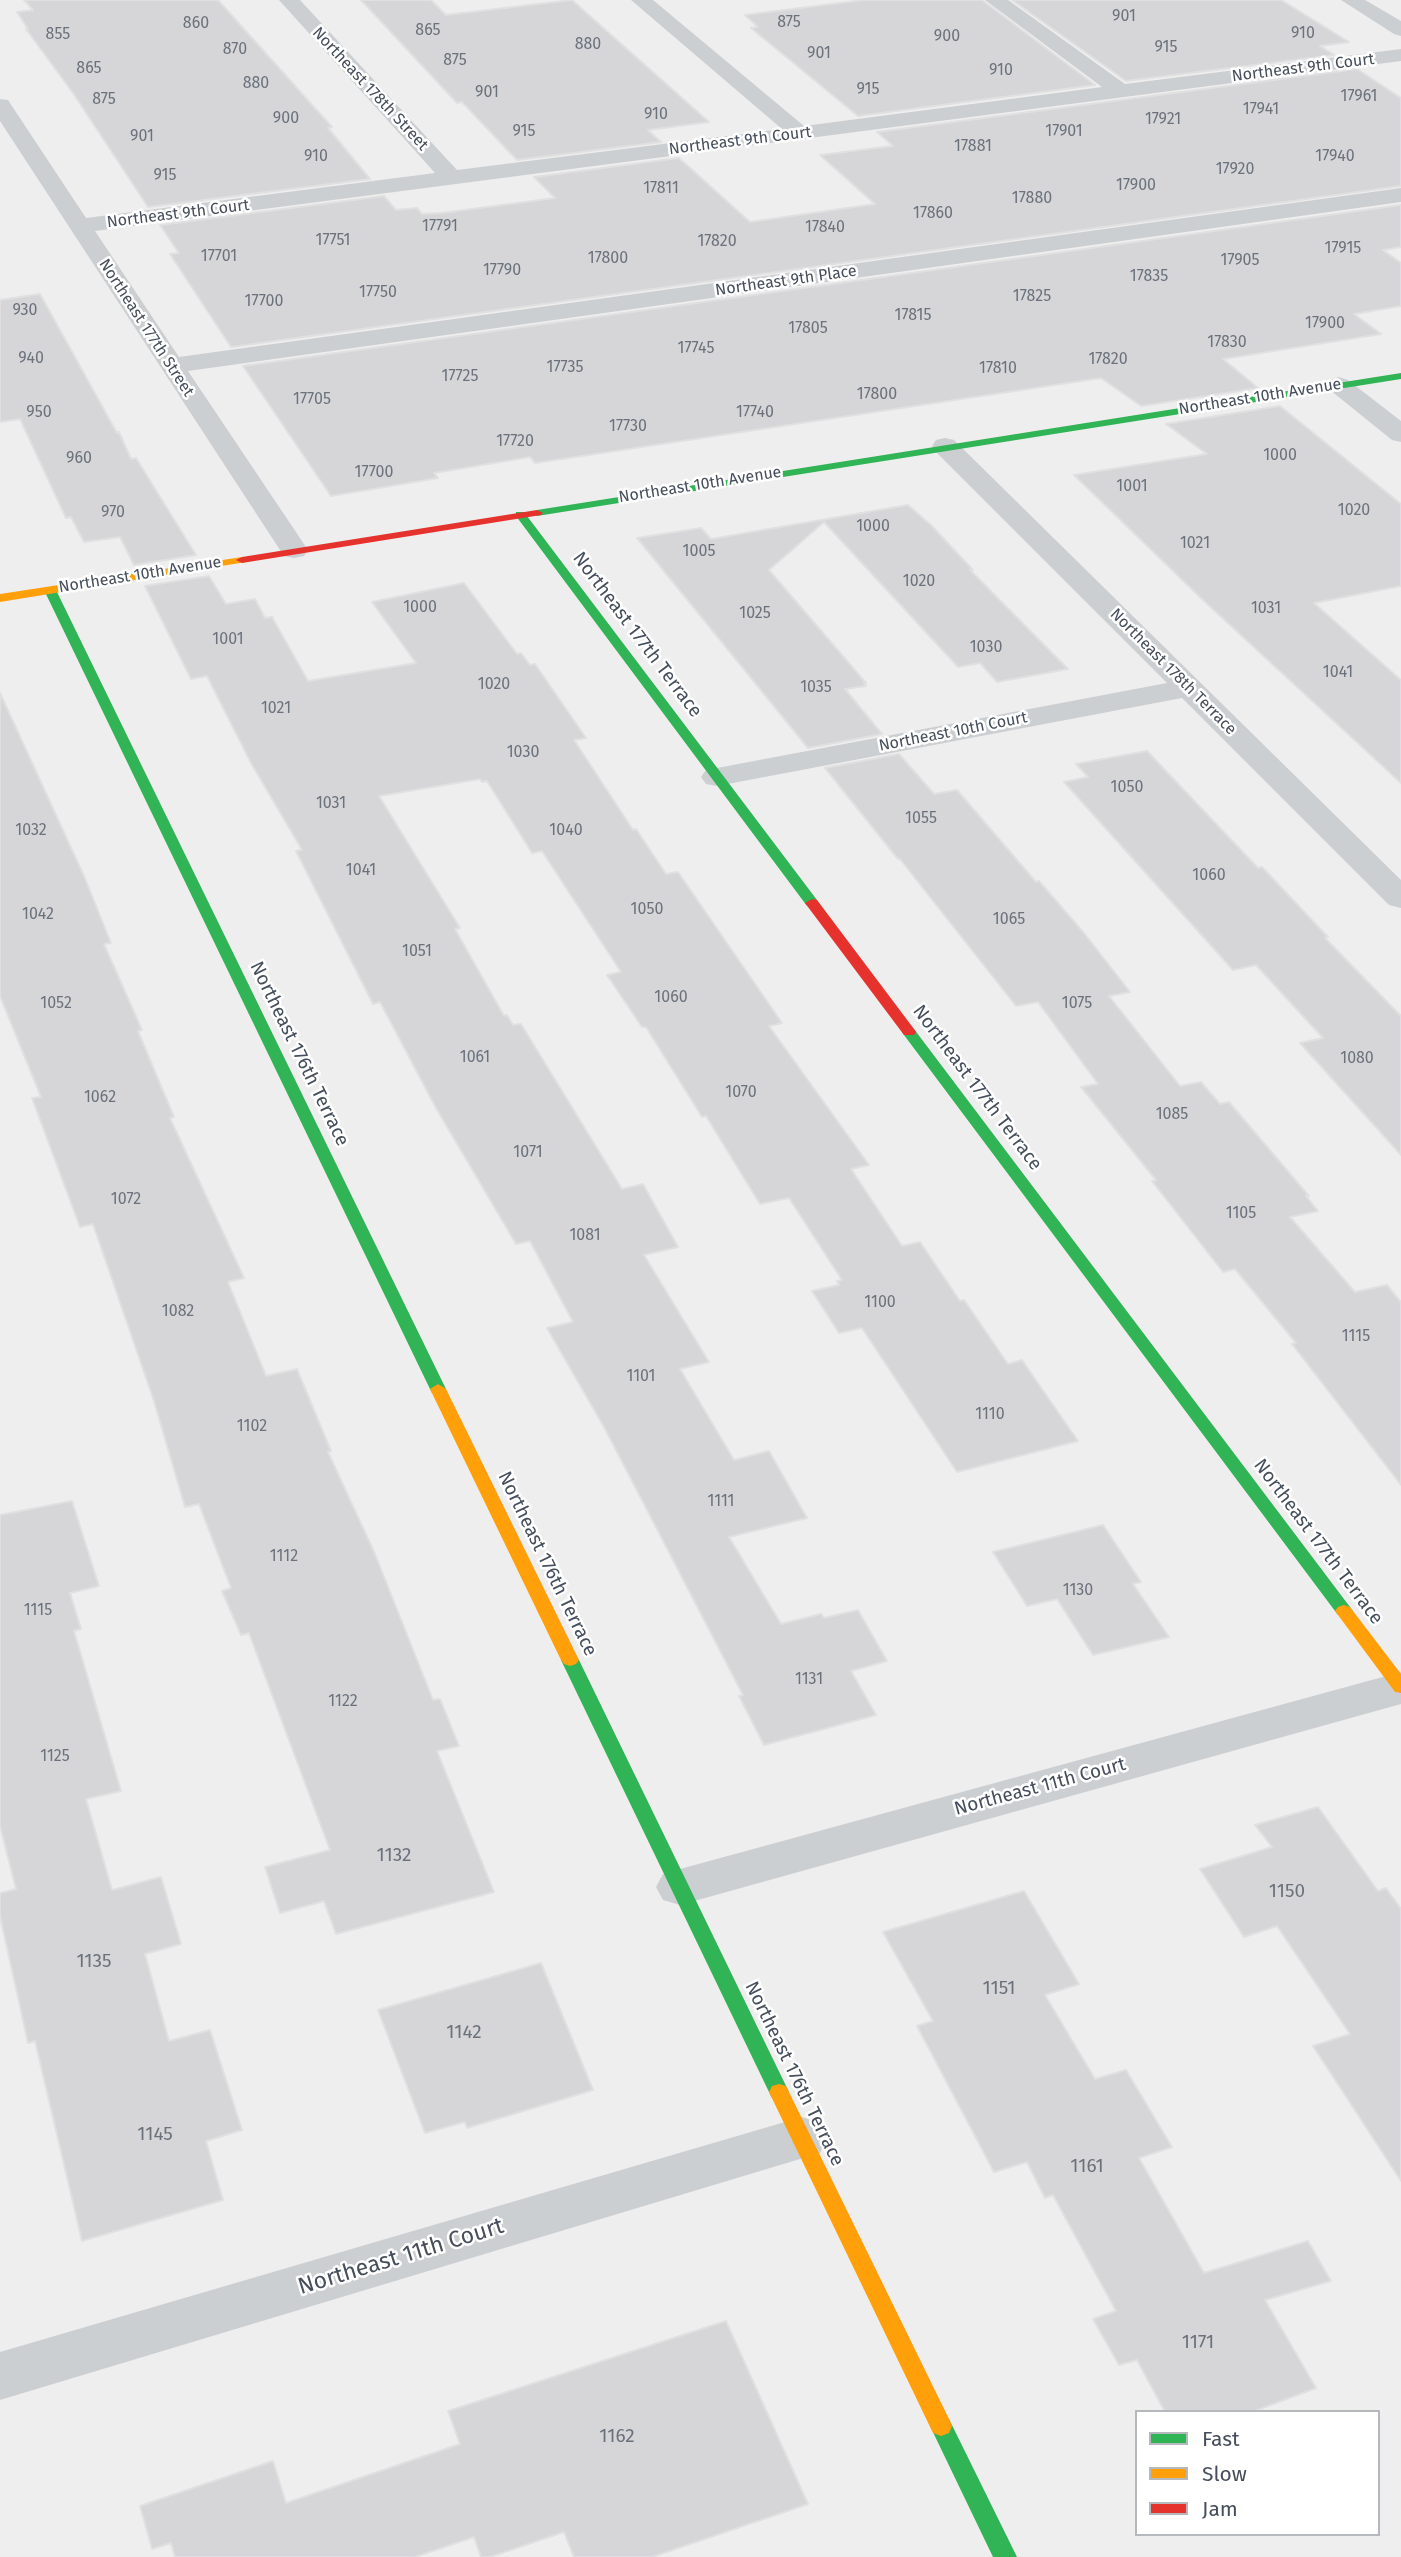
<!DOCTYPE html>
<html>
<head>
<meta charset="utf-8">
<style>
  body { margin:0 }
  #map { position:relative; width:1401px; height:2557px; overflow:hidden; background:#efeeee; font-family:"Fira Sans",sans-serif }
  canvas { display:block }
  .legend { position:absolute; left:1135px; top:2410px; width:245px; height:126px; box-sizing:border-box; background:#fff; border:2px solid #b5b8bd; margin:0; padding:9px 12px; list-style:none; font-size:21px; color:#454e5b }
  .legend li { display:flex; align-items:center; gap:14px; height:35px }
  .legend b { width:35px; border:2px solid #b5b8bd }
</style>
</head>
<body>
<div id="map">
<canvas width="1401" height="2557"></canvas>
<ul class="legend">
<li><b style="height:9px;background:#30b455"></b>Fast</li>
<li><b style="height:9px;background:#ff9f0a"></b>Slow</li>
<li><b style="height:9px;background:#e5322d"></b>Jam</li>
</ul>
</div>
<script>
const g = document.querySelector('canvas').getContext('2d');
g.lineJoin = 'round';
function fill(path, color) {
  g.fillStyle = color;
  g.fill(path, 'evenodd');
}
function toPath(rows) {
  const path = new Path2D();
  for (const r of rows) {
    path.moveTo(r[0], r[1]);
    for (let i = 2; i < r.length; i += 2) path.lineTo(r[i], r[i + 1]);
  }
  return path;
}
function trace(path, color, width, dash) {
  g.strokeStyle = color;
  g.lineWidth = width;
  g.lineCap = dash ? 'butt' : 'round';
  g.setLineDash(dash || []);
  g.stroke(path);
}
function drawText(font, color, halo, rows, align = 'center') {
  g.font = font + ' "Fira Sans",sans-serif';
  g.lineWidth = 5;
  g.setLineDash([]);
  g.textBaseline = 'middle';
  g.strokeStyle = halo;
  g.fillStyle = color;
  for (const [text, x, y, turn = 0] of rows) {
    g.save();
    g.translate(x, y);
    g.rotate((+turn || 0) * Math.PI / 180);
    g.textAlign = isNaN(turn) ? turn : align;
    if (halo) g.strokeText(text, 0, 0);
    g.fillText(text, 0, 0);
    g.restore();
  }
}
const building = toPath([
  [24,0,218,0,332,127,328,128,370,179,148,207,73,93,26,29,28,29,17,12,33,10,24,0],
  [361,0,431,0,446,15,572,0,709,122,648,130,661,142,517,160,462,102,457,103,361,0],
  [864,0,982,0,1095,85,858,116,751,28,758,27,745,15,864,0],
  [1012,0,1281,0,1349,42,1320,46,1334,55,1126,81,1012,0],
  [1357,69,1401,98,1401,186,231,347,170,254,179,253,160,225,384,196,396,210,417,208,422,214,442,213,555,198,534,177,679,158,750,222,875,204,820,155,893,146,877,132,1357,69],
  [1401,205,1401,247,1383,250,1401,263,1401,306,1354,314,1381,334,1223,359,1258,388,1141,406,1101,378,535,463,530,457,434,473,438,478,331,496,243,366,1401,205],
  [40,294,117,433,119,432,131,459,136,458,196,555,134,565,120,537,84,542,71,517,66,518,20,419,0,422,0,300,40,294],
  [1280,406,1401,504,1401,586,1314,603,1401,680,1401,783,1204,601,1074,475,1207,454,1166,424,1280,406],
  [908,505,932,526,973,570,970,570,1068,669,997,682,980,663,958,667,824,522,769,570,866,683,864,683,866,686,845,689,882,734,808,748,637,538,701,528,711,539,908,505],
  [209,576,226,604,255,599,265,618,272,617,308,681,416,663,372,602,464,583,517,654,521,653,530,665,535,664,586,738,574,740,633,830,636,829,666,874,678,872,782,1023,769,1026,869,1165,851,1169,902,1246,920,1242,960,1301,964,1300,1008,1364,1022,1360,1078,1441,957,1472,862,1328,839,1333,812,1291,839,1285,837,1281,842,1280,789,1198,760,1204,706,1116,702,1117,646,1027,642,1027,607,975,621,972,542,851,532,853,487,781,482,782,480,779,379,796,460,928,455,929,504,1016,507,1015,513,1025,521,1024,622,1189,643,1184,678,1247,644,1255,709,1362,680,1369,734,1460,769,1451,807,1518,729,1537,781,1624,821,1614,824,1618,858,1610,887,1661,851,1671,876,1715,764,1745,739,1696,743,1695,604,1427,547,1328,573,1322,530,1241,516,1244,436,1108,380,1002,373,1004,296,851,302,850,251,763,207,676,191,679,145,586,209,576],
  [0,693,84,876,111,943,104,944,142,1030,138,1031,174,1117,170,1118,244,1278,228,1282,266,1376,297,1369,331,1451,328,1452,375,1554,433,1700,440,1699,459,1746,437,1751,494,1892,336,1934,324,1901,280,1913,265,1867,330,1850,249,1633,241,1635,222,1591,231,1588,199,1504,185,1507,154,1401,93,1224,80,1227,32,1098,41,1097,0,996,0,693],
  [1147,751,1258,868,1262,867,1328,937,1325,938,1401,1016,1401,1155,1300,1043,1323,1038,1256,965,1233,970,1064,782,1088,777,1076,764,1147,751],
  [899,754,934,794,957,790,1036,882,1039,881,1084,933,1130,992,1109,996,1180,1086,1201,1082,1220,1104,1229,1102,1309,1196,1306,1196,1318,1211,1290,1217,1355,1292,1387,1285,1401,1302,1401,1485,1292,1344,1296,1343,1235,1269,1223,1272,1152,1181,1156,1180,1081,1087,1098,1084,1038,1002,1016,1006,900,859,898,859,825,768,899,754],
  [72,1501,99,1586,70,1593,81,1629,74,1631,121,1791,86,1799,112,1890,161,1877,181,1944,145,1954,169,2041,210,2030,242,2130,206,2141,223,2200,82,2241,35,2041,28,2043,0,1916,0,1893,16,1889,0,1826,0,1515,72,1501],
  [1103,1525,1141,1582,1133,1584,1169,1637,1093,1655,1057,1599,1027,1606,993,1552,1103,1525],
  [1318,1807,1378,1891,1386,1888,1401,1909,1401,2181,1313,2046,1350,2034,1277,1926,1244,1937,1200,1869,1272,1847,1255,1825,1318,1807],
  [1024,1891,1079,1984,1045,1995,1095,2079,1126,2070,1172,2147,1139,2158,1204,2273,1308,2241,1331,2281,1265,2300,1316,2388,1252,2412,1165,2412,1137,2360,1119,2365,1093,2319,1116,2311,1053,2195,1045,2198,1027,2162,994,2172,917,2026,933,2021,883,1932,1024,1891],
  [541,1963,593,2090,467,2128,465,2122,425,2133,378,2010,541,1963],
  [726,2321,808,2504,652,2557,574,2557,564,2532,490,2557,481,2557,474,2537,415,2557,175,2557,171,2543,152,2549,140,2506,273,2461,286,2503,460,2444,448,2411,726,2321]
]);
fill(building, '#d6d6d9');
trace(building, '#e0e0e1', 2);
fill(toPath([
  [279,0,300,0,457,170,782,129,631,0,653,0,804,126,1102,87,985,0,1008,0,1125,84,1401,49,1401,61,95,231,179,357,1401,188,1401,202,188,371,308,550,304,556,294,558,284,556,280,550,0,121,0,99,8,100,86,218,435,173,279,0],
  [1341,0,1365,0,1401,21,1401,36,1394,34,1341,0],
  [1339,377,1348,380,1401,421,1401,442,1392,440,1330,390,1326,385,1330,380,1339,377],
  [945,438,954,440,1401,880,1401,908,1389,905,1182,698,717,786,706,784,701,777,706,770,717,768,1167,683,936,452,932,446,936,440,945,438],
  [1401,1672,1401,1704,680,1905,663,1900,656,1887,663,1874,680,1869,1401,1672],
  [802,2117,820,2123,828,2138,820,2153,0,2400,0,2352,802,2117]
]), '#cccfd2');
fill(toPath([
  [1401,373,1401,379,537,516,531,513,537,510,1401,373],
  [516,512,524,512,817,900,819,903,817,906,807,906,516,516,516,512],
  [50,587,56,590,446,1389,444,1393,432,1393,430,1389,44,590,50,587],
  [909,1028,914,1029,1350,1607,1353,1611,1350,1615,1338,1615,904,1035,902,1032,904,1029,909,1028],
  [570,1654,576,1656,579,1660,789,2092,786,2098,779,2100,772,2098,769,2092,561,1660,564,1656,570,1654],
  [941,2416,949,2419,1017,2557,993,2557,930,2426,933,2419,941,2416]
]), '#30b455');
fill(toPath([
  [242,557,246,558,246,562,0,602,0,594,242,557],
  [438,1384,446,1389,579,1660,576,1664,570,1666,564,1664,561,1660,430,1389,438,1384],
  [1344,1605,1350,1607,1401,1674,1401,1693,1395,1692,1338,1615,1335,1611,1338,1607,1344,1605],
  [779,2084,786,2086,789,2092,949,2419,952,2426,949,2433,941,2436,933,2433,769,2092,772,2086,779,2084]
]), '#ff9f0a');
fill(toPath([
  [537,510,543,513,541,515,242,563,236,560,242,557,537,510],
  [812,899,817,900,914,1029,916,1032,914,1035,904,1035,805,903,812,899]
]), '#e5322d');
drawText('16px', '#6b727c', null, [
  ["901",1124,17],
  ["875",789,23],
  ["860",196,24],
  ["865",428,31],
  ["910",1303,34],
  ["855",58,35],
  ["900",947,37],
  ["880",588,45],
  ["915",1166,48],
  ["870",235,50],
  ["901",819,54],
  ["875",455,61],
  ["865",89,69],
  ["910",1001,71],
  ["880",256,84],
  ["915",868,90],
  ["901",487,93],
  ["17961",1359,97],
  ["875",104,100],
  ["17941",1261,110],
  ["910",656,115],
  ["900",286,119],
  ["17921",1163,120],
  ["915",524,132],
  ["17901",1064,132],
  ["901",142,137],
  ["17881",973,147],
  ["910",316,157],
  ["17940",1335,157],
  ["17920",1235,170],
  ["915",165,176],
  ["17900",1136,186],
  ["17811",661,189],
  ["17880",1032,199],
  ["17860",933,214],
  ["17791",440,227],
  ["17840",825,228],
  ["17751",333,241],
  ["17820",717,242],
  ["17915",1343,249],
  ["17701",219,257],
  ["17800",608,259],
  ["17905",1240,261],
  ["17790",502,271],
  ["17835",1149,277],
  ["17750",378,293],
  ["17825",1032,297],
  ["17700",264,302],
  ["930",25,311],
  ["17815",913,316],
  ["17900",1325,324],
  ["17805",808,329],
  ["17830",1227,343],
  ["17745",696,349],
  ["940",31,359],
  ["17820",1108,360],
  ["17735",565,368],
  ["17810",998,369],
  ["17725",460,377],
  ["17800",877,395],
  ["17705",312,400],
  ["950",39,413],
  ["17740",755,413],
  ["17730",628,427],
  ["17720",515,442],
  ["1000",1280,456],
  ["960",79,459],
  ["17700",374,473],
  ["1001",1132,487],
  ["1020",1354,511],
  ["970",113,513],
  ["1000",873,527],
  ["1021",1195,544],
  ["1005",699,552],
  ["1020",919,582],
  ["1000",420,608],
  ["1031",1266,609],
  ["1025",755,614],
  ["1001",228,640],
  ["1030",986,648],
  ["1041",1338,673],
  ["1020",494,685],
  ["1035",816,688],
  ["1021",276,709],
  ["1030",523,753],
  ["1050",1127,788],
  ["1031",331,804],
  ["1055",921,819],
  ["1032",31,831],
  ["1040",566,831],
  ["1041",361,871],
  ["1060",1209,876],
  ["1050",647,910],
  ["1042",38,915],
  ["1065",1009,920],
  ["1051",417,952],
  ["1060",671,998],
  ["1052",56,1004],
  ["1075",1077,1004],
  ["1061",475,1058],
  ["1080",1357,1059],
  ["1070",741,1093],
  ["1062",100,1098],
  ["1085",1172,1115],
  ["1071",528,1153],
  ["1072",126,1200],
  ["1105",1241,1214],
  ["1081",585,1236],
  ["1100",880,1303],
  ["1082",178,1312],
  ["1115",1356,1337],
  ["1101",641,1377],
  ["1110",990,1415],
  ["1102",252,1427],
  ["1111",721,1502],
  ["1112",284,1557],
  ["1130",1078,1591],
  ["1115",38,1611],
  ["1131",809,1680],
  ["1122",343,1702],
  ["1125",55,1757]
]);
drawText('16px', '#454e5b', '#fff', [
  ["Northeast 9th Court",1303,68,-7],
  ["Northeast 178th Street",370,89,47],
  ["Northeast 9th Court",740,141,-7],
  ["Northeast 9th Court",178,214,-7],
  ["Northeast 9th Place",786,281,-8],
  ["Northeast 177th Street",146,328,57],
  ["Northeast 10th Avenue",1260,397,-9],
  ["Northeast 10th Avenue",700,485,-9],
  ["Northeast 10th Avenue",140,575,-9],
  ["Northeast 178th Terrace",1173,672,45],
  ["Northeast 10th Court",953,732,-11]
]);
drawText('19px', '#454e5b', '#fff', [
  ["Northeast 177th Terrace",637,635,53],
  ["Northeast 176th Terrace",299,1054,64],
  ["Northeast 177th Terrace",977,1088,53],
  ["Northeast 177th Terrace",1318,1542,53],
  ["Northeast 176th Terrace",547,1564,64],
  ["Northeast 11th Court",1040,1787,-15],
  ["Northeast 176th Terrace",794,2074,64]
]);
drawText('19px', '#6b727c', null, [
  ["1132",394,1856],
  ["1150",1287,1892],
  ["1135",94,1962],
  ["1151",999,1989],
  ["1142",464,2033],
  ["1145",155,2135],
  ["1161",1087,2167],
  ["1171",1198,2343],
  ["1162",617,2437]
]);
drawText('23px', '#454e5b', '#fff', [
  ["Northeast 11th Court",401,2257,-17]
]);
</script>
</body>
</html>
